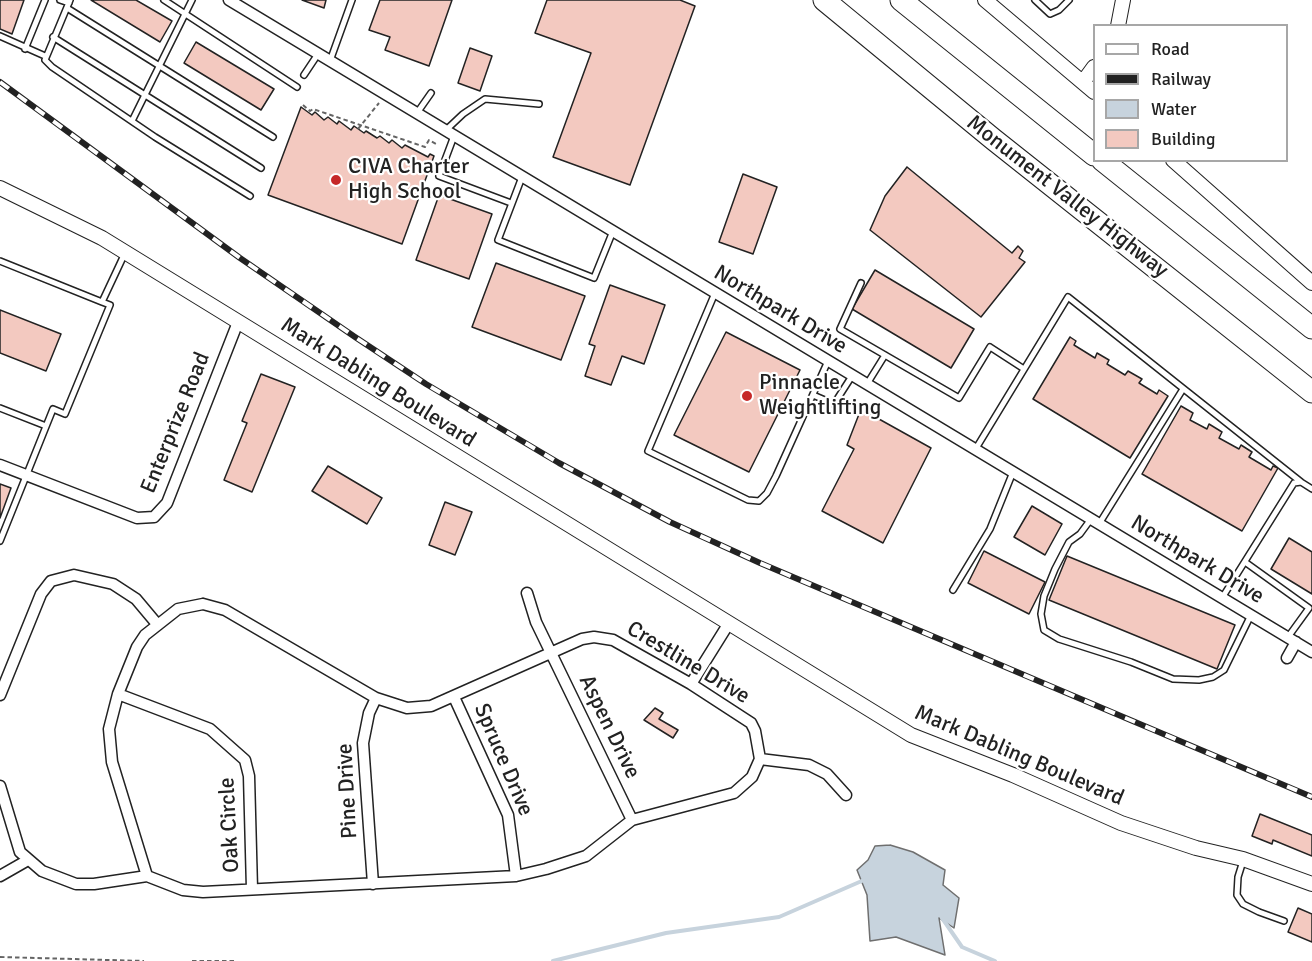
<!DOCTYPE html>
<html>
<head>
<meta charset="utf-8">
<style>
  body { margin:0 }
  #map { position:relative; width:1312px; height:961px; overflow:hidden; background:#fff; font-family:Signika,sans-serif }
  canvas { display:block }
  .legend { position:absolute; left:1093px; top:24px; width:195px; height:138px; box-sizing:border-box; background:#fff; border:2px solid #a7a7a7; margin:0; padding:8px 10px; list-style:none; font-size:18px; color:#222 }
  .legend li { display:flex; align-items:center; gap:12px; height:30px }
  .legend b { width:30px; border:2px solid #a7a7a7 }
</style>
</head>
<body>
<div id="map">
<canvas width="1312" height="961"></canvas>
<ul class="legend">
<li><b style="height:8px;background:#fff"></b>Road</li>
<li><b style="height:8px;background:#222"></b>Railway</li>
<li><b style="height:16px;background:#c7d3dd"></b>Water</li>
<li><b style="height:16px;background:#f3c9c0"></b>Building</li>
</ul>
</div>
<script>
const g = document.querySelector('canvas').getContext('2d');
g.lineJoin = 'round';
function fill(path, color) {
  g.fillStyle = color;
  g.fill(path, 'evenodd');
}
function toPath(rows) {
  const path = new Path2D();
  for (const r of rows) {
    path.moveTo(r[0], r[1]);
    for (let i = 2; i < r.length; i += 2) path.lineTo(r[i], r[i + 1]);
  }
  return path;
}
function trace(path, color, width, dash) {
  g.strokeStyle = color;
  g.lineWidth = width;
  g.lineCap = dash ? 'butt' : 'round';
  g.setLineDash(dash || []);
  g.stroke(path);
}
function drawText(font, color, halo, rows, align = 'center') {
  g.font = font + ' Signika,sans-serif';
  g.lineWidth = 4.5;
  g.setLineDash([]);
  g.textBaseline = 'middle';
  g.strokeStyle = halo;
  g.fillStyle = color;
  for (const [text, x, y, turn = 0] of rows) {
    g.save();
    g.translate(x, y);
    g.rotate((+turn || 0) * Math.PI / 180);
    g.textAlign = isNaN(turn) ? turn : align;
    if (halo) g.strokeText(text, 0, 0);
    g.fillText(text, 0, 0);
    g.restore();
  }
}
const water = toPath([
  [890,845,913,852,945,870,943,885,959,898,954,928,939,918,945,955,896,937,870,941,867,895,857,870,868,860,875,846,890,845]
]);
fill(water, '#c7d3dd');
trace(water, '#6f6f6f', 1.5);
trace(toPath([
  [942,918,962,947,995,961],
  [553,961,666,933,779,917,864,880]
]), '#c7d3dd', 4);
const building = toPath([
  [0,0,24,0,12,34,0,29,0,0],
  [91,0,136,0,172,21,160,42,91,0],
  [302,0,326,0,324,8,302,0],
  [380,0,452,0,429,66,385,50,390,37,369,30,380,0],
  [547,0,680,0,695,6,630,185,553,157,591,53,535,33,547,0],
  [196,42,274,89,261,110,184,63,196,42],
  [470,48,492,56,480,91,458,83,470,48],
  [301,107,312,115,315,112,324,120,328,117,337,124,339,121,351,130,354,126,364,133,366,131,377,138,380,136,389,143,392,140,402,148,405,145,428,157,430,154,434,156,402,244,268,195,301,107],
  [907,167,1012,253,1018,246,1023,251,1019,258,1025,262,981,317,870,230,885,196,907,167],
  [743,174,777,187,753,254,719,242,743,174],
  [439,195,492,214,469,279,416,260,439,195],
  [496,263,585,296,561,360,472,327,496,263],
  [875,270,974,329,951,368,852,309,875,270],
  [610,285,665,305,644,364,622,356,611,385,585,376,595,346,589,344,610,285],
  [0,310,61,334,46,371,0,353,0,310],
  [726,332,800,370,749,472,674,435,726,332],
  [1070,337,1076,341,1074,345,1095,358,1097,353,1109,360,1107,364,1125,375,1128,371,1142,379,1139,383,1157,394,1159,390,1168,396,1130,458,1033,399,1070,337],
  [261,374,295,387,252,492,224,480,247,423,242,421,261,374],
  [1181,406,1193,413,1190,420,1207,429,1209,424,1222,432,1219,438,1239,449,1241,445,1252,452,1249,457,1271,470,1273,466,1278,468,1242,531,1142,474,1181,406],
  [861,409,931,448,883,543,822,511,854,449,847,445,861,409],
  [328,466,382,498,367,524,312,491,328,466],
  [0,484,11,488,0,518,0,484],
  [445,502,472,512,455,555,429,545,445,502],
  [1032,506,1062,524,1045,555,1014,537,1032,506],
  [1289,538,1312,552,1312,594,1271,569,1289,538],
  [984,551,1045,582,1029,614,968,583,984,551],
  [1067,556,1235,625,1217,669,1049,600,1067,556],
  [655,708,663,713,659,719,678,730,673,738,644,720,655,708],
  [1260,814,1312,835,1312,856,1273,840,1272,844,1252,836,1260,814],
  [1298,908,1312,914,1312,942,1288,932,1298,908]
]);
fill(building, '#f3c9c0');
trace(building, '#222', 1.5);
const service = toPath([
  [60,0,69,3],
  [70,0,45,60,52,67,155,137,250,196],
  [164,0,297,87],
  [1035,0,1050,14,1059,10,1069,0],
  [67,8,273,137],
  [0,36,45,56],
  [53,37,261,168],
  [25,49,45,0],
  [330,61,352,0],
  [304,75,318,54],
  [417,113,431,93],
  [132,121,192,0],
  [446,130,463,114,485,99,539,104],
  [454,136,439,176,511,203],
  [522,177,498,240,594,278,613,231],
  [0,261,102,302,125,253],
  [861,283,840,329,959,398,990,347,1024,369],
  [715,293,648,451,748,500,759,501,767,493,776,476,828,361],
  [867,384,885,355],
  [813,395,834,404,852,376],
  [0,408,46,426],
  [975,450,1068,297,1301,482],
  [1091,519,1080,534,1069,542,1055,569,1044,596,1041,614,1044,630,1059,639,1131,662,1173,679,1199,680,1213,677,1224,670,1251,615],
  [1099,524,1183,389],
  [0,541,53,409,65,414,110,305,102,302],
  [1245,562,1309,608,1288,637],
  [953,590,990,529,1013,472],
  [1222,598,1294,483,1301,482,1312,489],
  [1243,861,1238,877,1237,895,1243,904,1259,912,1284,921]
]);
const minor = toPath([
  [229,0,1312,652],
  [0,465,137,518,154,517,167,503,238,322],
  [527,593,536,622,632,820],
  [203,604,225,610,376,698,407,708,431,706,582,639,594,637,613,640,691,684,751,723,755,731,760,759,752,777,734,793,632,820,586,856,546,869,516,876,203,892,183,890,147,876,112,762,109,729,118,694,137,647,145,635,178,609,203,604],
  [1287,658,1296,642],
  [691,684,729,623],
  [118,694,210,729,245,760,249,776,252,889],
  [0,695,41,594,51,581,74,575,113,584,136,599,157,624],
  [454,697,508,815,516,876],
  [760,759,809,765,827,774,846,795],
  [0,786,20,852,42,871,76,884,94,884,147,876],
  [0,876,28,860],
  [373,884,363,743,369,713,376,698]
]);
const tertiary = toPath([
  [985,0,1094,92],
  [1118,26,1123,0],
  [1083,82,1094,67],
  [1173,160,1312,283],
  [0,188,102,238,911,735,1013,775,1121,823,1196,848,1243,859,1312,884]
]);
const motorway = toPath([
  [824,0,993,139,1312,392],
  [901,0,1094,155],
  [1102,160,1312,328]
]);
trace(service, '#222', 8);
trace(minor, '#222', 13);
trace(tertiary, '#222', 16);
trace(motorway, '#222', 23);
trace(toPath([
  [303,105,310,111,313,109,425,147,429,140,438,145],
  [358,129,379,103],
  [0,957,144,961],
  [192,961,234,961]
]), '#646464', 2, [4.5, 3]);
trace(service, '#fff', 5);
trace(minor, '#fff', 10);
trace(tertiary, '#fff', 14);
trace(motorway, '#fff', 21);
const rail = toPath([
  [0,82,240,258,355,337,426,384,559,463,670,522,760,563,1312,797]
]);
trace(rail, '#222', 6);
trace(rail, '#fff', 4, [11]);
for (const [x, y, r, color] of [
  [336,180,6,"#c62828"],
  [747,396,6,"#c62828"]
]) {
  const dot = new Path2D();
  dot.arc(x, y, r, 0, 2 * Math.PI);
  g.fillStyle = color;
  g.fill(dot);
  trace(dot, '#fff', 2);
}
drawText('22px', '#222', '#fff', [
  ["CIVA Charter",348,167],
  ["High School",348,192],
  ["Pinnacle",759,383],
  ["Weightlifting",759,408]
], 'left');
drawText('22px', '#222', '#fff', [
  ["Monument Valley Highway",1067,197,38],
  ["Northpark Drive",780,310,31],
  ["Mark Dabling Boulevard",378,383,32],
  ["Enterprize Road",176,423,-68],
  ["Northpark Drive",1197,560,31],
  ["Crestline Drive",688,663,31],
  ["Aspen Drive",609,727,64],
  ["Mark Dabling Boulevard",1019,756,23],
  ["Spruce Drive",503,760,67],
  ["Pine Drive",348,791,-93],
  ["Oak Circle",230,825,-93]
]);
</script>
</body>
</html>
